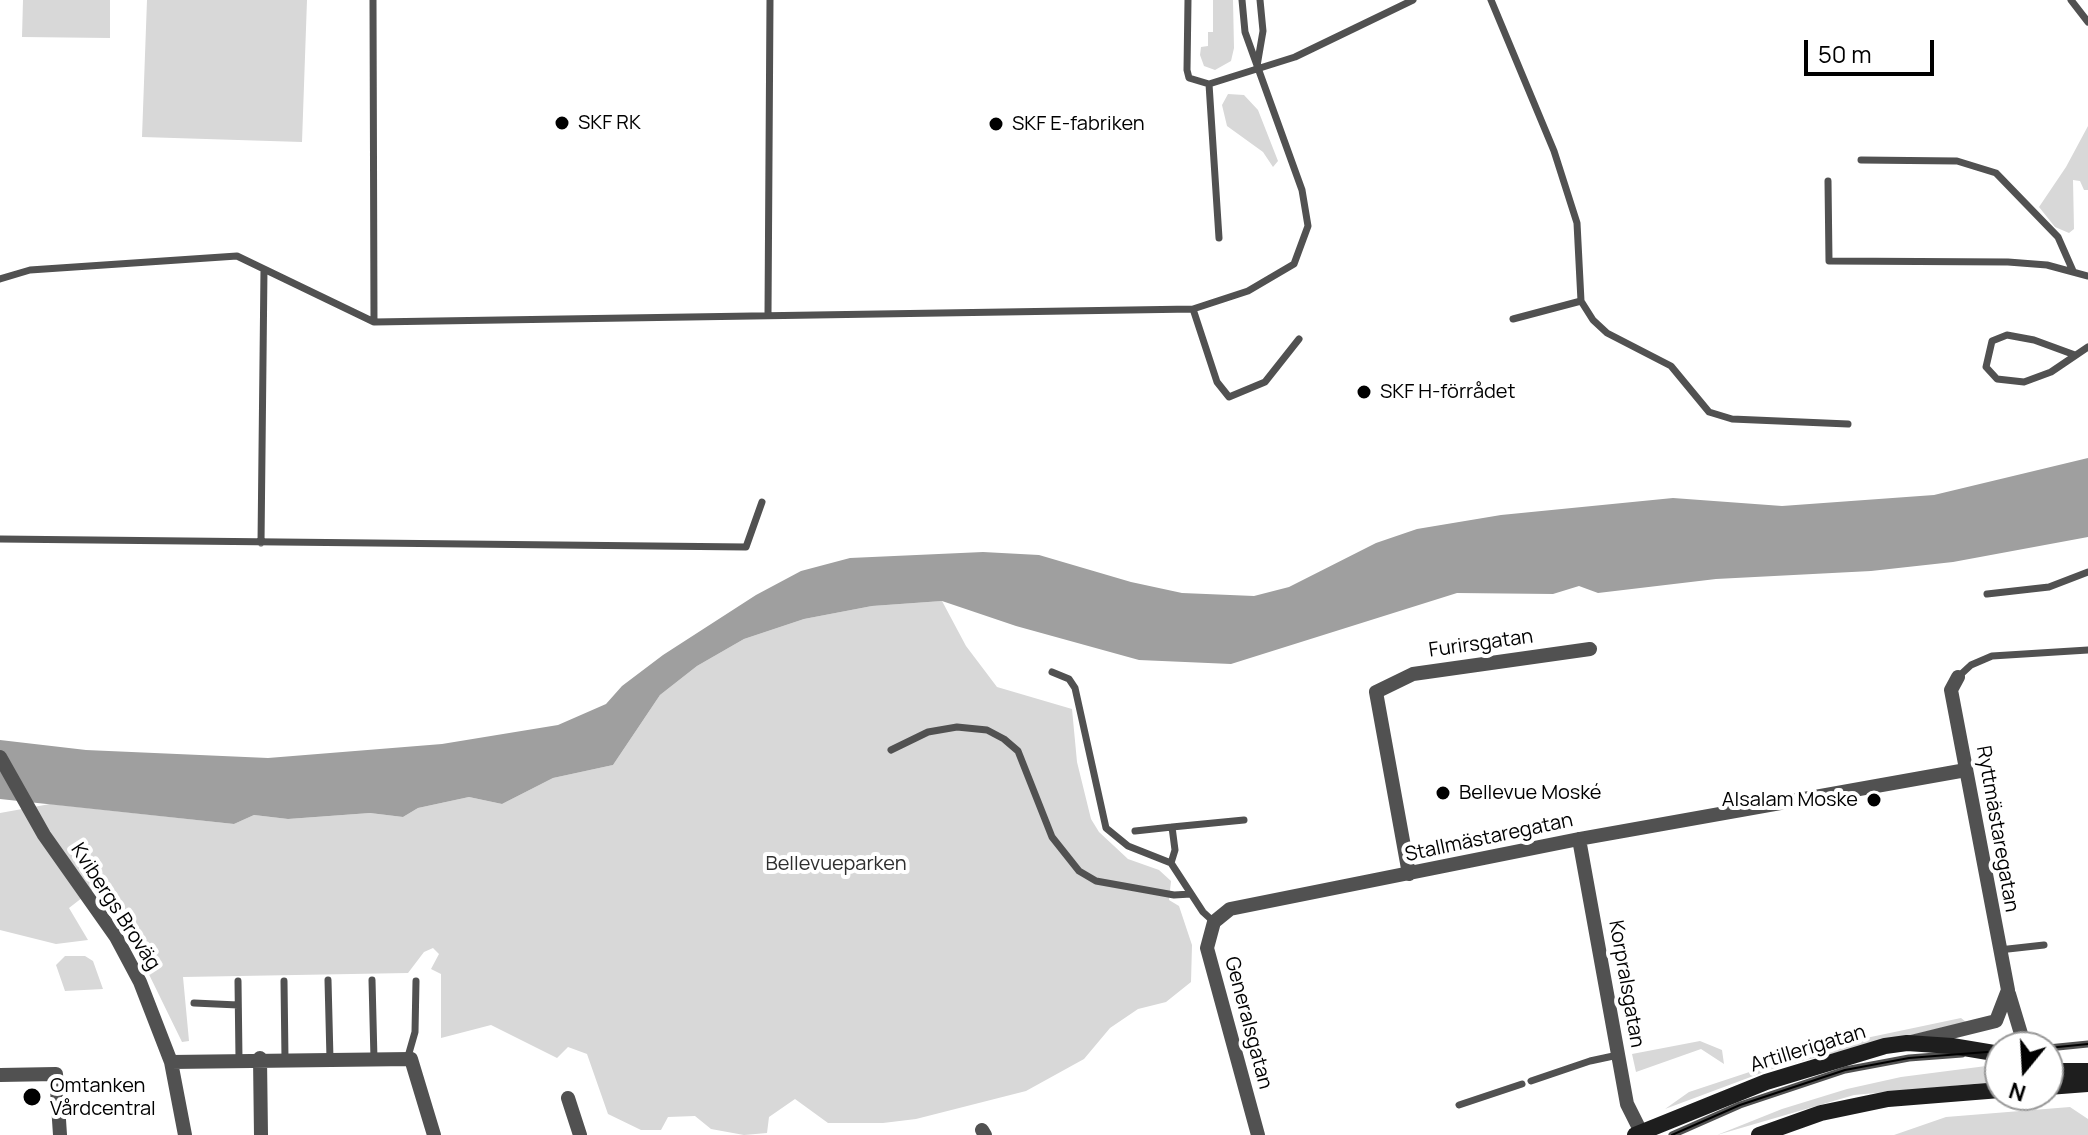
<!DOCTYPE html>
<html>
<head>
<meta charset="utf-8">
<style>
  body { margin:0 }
  #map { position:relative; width:2088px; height:1135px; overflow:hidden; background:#fff; font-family:Manrope,sans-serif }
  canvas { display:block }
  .north { position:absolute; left:1984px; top:1031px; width:80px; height:80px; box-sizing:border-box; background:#fff; border:2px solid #999; border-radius:50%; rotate:198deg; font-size:22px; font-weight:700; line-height:32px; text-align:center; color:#000 }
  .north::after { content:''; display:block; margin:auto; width:28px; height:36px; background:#000; clip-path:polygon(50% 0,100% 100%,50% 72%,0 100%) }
  .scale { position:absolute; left:1804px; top:40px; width:130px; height:36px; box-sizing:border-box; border:4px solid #000; border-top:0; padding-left:10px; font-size:24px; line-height:28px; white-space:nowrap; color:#000; -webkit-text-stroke:6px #fff; paint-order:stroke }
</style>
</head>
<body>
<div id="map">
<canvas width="2088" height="1135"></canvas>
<div class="north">N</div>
<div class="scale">50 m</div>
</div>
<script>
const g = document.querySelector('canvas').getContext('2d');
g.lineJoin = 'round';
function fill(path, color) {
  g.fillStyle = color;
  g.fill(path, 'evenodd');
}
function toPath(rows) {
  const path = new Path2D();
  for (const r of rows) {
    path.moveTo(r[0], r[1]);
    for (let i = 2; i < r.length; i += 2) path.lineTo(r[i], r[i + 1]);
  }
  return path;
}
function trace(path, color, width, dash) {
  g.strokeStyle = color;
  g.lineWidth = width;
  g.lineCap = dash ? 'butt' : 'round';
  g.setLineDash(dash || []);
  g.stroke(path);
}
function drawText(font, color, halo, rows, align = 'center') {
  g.font = font + ' Manrope,sans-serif';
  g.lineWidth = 8;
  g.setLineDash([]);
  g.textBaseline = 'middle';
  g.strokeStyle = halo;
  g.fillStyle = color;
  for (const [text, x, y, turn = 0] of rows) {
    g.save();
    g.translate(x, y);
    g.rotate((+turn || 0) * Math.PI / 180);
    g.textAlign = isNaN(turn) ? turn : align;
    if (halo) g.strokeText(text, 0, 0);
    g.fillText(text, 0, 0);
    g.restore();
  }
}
fill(toPath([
  [23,0,110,0,110,38,22,37],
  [147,0,307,0,302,142,142,137],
  [1213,0,1233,0,1234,48,1231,61,1215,70,1204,66,1200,55,1201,47,1208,46,1208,32,1213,32],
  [1228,94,1244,95,1258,110,1278,161,1273,167,1263,152,1227,126,1222,105],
  [2088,126,2088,190,2084,190,2080,181,2073,180,2074,229,2069,233,2055,227,2039,207,2066,167],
  [942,601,966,646,997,687,1072,709,1077,762,1091,819,1099,832,1128,859,1159,870,1171,881,1169,900,1179,906,1192,945,1191,982,1166,1002,1138,1009,1110,1028,1084,1059,1026,1091,916,1119,883,1123,828,1123,795,1099,769,1117,767,1133,744,1135,711,1129,695,1116,668,1117,661,1130,641,1130,608,1114,587,1054,568,1047,557,1058,491,1025,441,1038,441,974,431,969,439,954,433,948,424,952,408,973,183,977,189,1041,182,1042,140,956,96,887,69,908,88,940,56,944,0,930,0,813,50,804,234,824,254,815,288,819,370,813,403,817,418,808,469,797,502,804,553,778,613,765,660,695,697,666,744,639,804,619,872,606],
  [65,956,85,956,93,961,103,989,65,991,56,965],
  [1961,1018,1966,1022,1780,1066,1665,1109,1689,1092,1828,1046],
  [1700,1041,1722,1050,1724,1064,1701,1049,1636,1072,1632,1054],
  [1994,1065,1995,1082,1854,1095,1717,1135,1782,1109,1847,1089,1901,1077],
  [2070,1107,2088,1119,2088,1135,1894,1135,1946,1117]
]), '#d8d8d8');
fill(toPath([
  [2088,458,2088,537,1953,562,1871,571,1716,579,1598,593,1579,586,1553,594,1457,593,1231,664,1139,660,1016,626,942,601,872,606,804,619,744,639,697,666,660,695,613,765,553,778,502,804,469,797,418,808,403,817,370,813,288,819,254,815,234,824,0,799,0,740,86,750,268,758,442,744,558,725,606,704,622,686,663,655,756,595,801,571,850,558,983,552,1039,555,1131,582,1182,593,1254,596,1289,587,1376,543,1417,529,1501,515,1673,498,1782,506,1934,495]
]), '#9f9f9f');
trace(toPath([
  [373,0,374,322],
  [1188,0,1187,70,1189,78,1209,84,1295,57,1413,0],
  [1491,0,1554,151,1577,223,1581,301,1513,319],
  [2071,0,2088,22],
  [1257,66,1263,31,1260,0],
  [1209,84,1219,238],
  [1861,160,1957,161,1996,173,2058,237,2073,271],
  [1828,181,1829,261,2008,262,2047,265,2088,276],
  [0,279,30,270,237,256,374,322,1193,309,1248,291,1294,264,1308,226,1302,190,1245,32,1242,0],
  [1581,301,1593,320,1607,333,1671,366,1709,412,1732,419,1848,424],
  [1193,309,1217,382,1229,397,1265,382,1299,339],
  [768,314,770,0],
  [2075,355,2034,340,2007,335,1992,341,1986,367,1997,379,2024,382,2051,372,2088,347],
  [0,539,746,547,762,502],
  [261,543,264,269],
  [1987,594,2049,587,2088,572],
  [1052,672,1069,679,1075,688,1106,828,1128,846,1171,863,1203,912,1214,922],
  [1958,677,1971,665,1992,656,2088,650],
  [891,750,928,732,957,727,987,730,1004,739,1018,751,1052,837,1079,871,1096,881,1174,895,1191,894],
  [1135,831,1172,827],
  [1171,863,1175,850,1172,827,1244,820],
  [1999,950,2044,945],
  [328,980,330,1059],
  [372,980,374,1059],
  [238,981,239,1059],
  [284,981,285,1059],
  [194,1003,238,1005],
  [2048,1048,2088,1044],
  [407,1060,415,1032,416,981],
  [1531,1081,1590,1061,1618,1055],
  [1459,1105,1522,1084],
  [1672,1135,1740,1105,1845,1070,1909,1058,1962,1054]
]), '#515151', 7);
trace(toPath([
  [0,757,44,835,116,937,140,982,171,1062,185,1135],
  [1579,839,1627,1104,1641,1132],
  [1409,874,1376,692,1413,674,1590,649],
  [2009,994,2025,1047],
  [1907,1043,1996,1021,2008,990,1951,690,1958,677],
  [260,1058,261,1135],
  [171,1062,411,1059,434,1135],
  [0,1075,56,1074,60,1135],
  [568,1098,580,1135],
  [982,1130,985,1135],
  [1258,1135,1207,948,1214,922,1230,909,1579,839,1966,770]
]), '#515151', 14);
trace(toPath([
  [2048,1071,2088,1071],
  [2048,1087,2088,1084],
  [1635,1135,1766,1082,1885,1046,1907,1043,1952,1046,2000,1054],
  [1759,1135,1821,1113,1888,1099,2000,1090]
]), '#1e1e1e', 16);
trace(toPath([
  [2048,1048,2088,1044],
  [1672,1135,1740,1105,1845,1070,1909,1058,2000,1051]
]), '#000', 2);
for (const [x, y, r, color] of [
  [562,123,8,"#000"],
  [996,124,8,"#000"],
  [1364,392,8,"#000"],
  [1443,793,8,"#000"],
  [1874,800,8,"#000"],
  [32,1097,10,"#000"]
]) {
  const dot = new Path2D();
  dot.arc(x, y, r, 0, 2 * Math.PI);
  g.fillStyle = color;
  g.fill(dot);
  trace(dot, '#fff', 3);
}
drawText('20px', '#000', '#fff', [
  ["SKF RK",578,123],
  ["SKF E-fabriken",1012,124],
  ["SKF H-förrådet",1380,392],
  ["Bellevue Moské",1459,793],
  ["Alsalam Moske",1858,800,"right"],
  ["Omtanken",50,1086],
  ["Vårdcentral",50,1109]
], 'left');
drawText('20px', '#000', '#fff', [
  ["Furirsgatan",1481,644,-8],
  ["Ryttmästaregatan",1997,829,80],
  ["Stallmästaregatan",1489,838,-12],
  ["Kvibergs Broväg",115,907,57],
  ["Korpralsgatan",1626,984,80],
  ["Generalsgatan",1248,1023,75],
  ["Artillerigatan",1808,1049,-17]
]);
drawText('20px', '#2f2f2f', '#fff', [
  ["Bellevueparken",836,864]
]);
</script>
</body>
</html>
